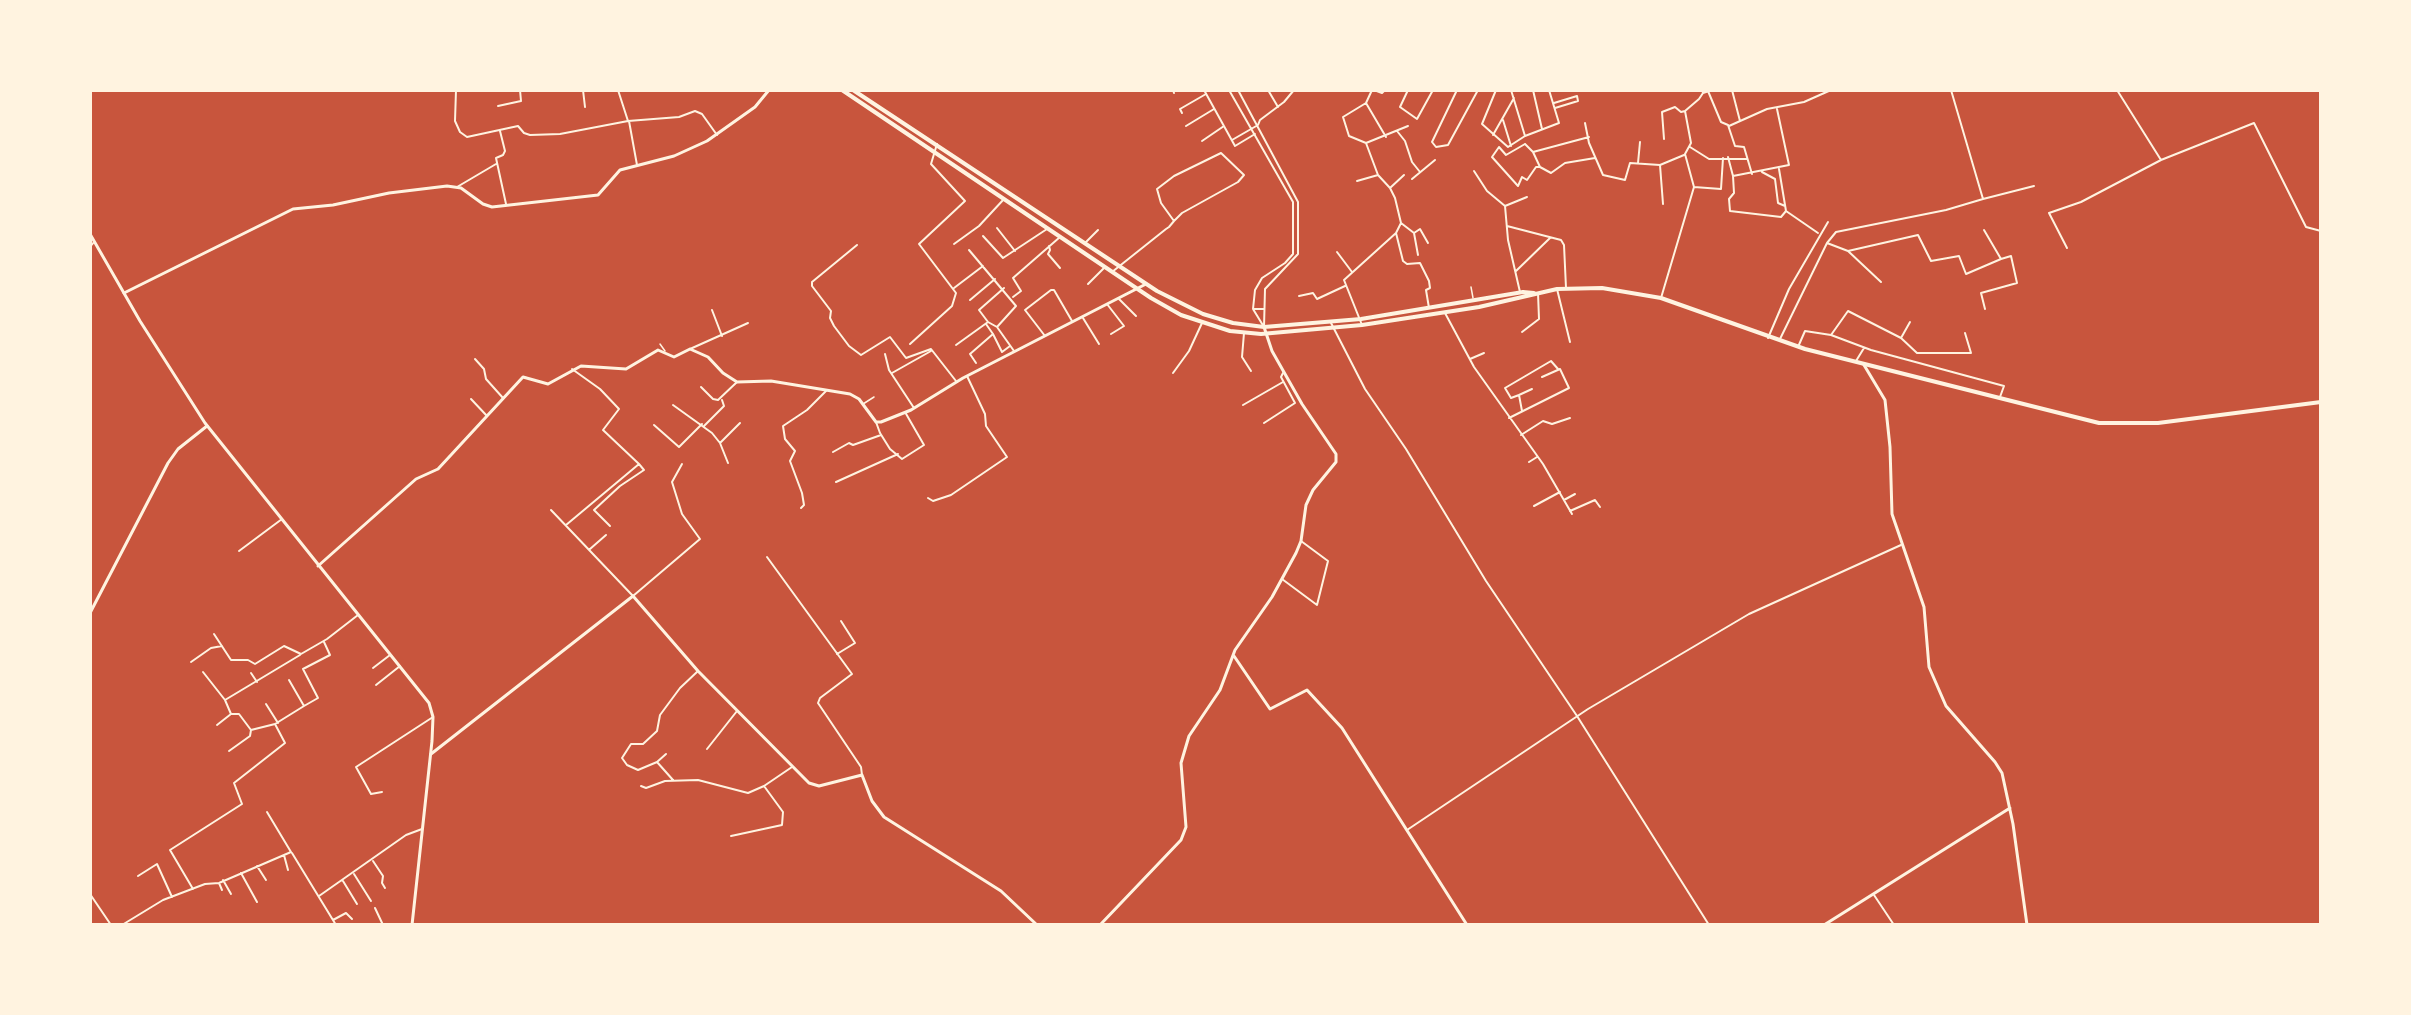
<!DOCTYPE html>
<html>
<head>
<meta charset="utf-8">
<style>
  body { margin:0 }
  #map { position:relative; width:2411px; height:1015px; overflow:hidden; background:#c8553d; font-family:"Roboto Serif",serif }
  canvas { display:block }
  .frame { position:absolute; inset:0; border:92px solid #fff3e0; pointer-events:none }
</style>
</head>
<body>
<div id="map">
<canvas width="2411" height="1015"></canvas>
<div class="frame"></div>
</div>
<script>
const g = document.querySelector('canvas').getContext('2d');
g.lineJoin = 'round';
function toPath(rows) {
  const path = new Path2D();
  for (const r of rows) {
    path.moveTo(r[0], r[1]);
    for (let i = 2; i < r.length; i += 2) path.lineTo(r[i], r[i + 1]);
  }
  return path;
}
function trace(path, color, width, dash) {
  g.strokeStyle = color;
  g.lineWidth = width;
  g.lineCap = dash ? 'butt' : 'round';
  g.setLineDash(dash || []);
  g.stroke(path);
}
trace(toPath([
  [1471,287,1473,298],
  [660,344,665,351],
  [863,404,874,397]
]), '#fff3e0', 1.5);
trace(toPath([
  [456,90,455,121,460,132,467,137,518,126,524,133,530,135,560,134,628,121,679,117,695,111,702,114,717,135],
  [583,90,585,107],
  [618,90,628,121],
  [1173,90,1174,93],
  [1204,90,1235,146,1255,134],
  [1229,90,1293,202,1293,254,1285,263,1262,278,1255,290,1253,309,1264,327],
  [1238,90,1298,202,1298,254,1265,289,1264,327],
  [1268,90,1278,107],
  [1374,90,1382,93,1385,90],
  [1408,90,1400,107,1417,119,1433,90],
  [1457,90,1432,142,1436,147,1448,145,1478,90],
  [1496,90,1482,124,1508,147,1525,136,1559,123,1549,90],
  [1511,90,1525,136],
  [1533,90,1542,129],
  [1732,90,1740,121],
  [2117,90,2161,160],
  [1708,91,1721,122,1728,125,1735,146,1744,147,1752,174],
  [1703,93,1712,90],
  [1366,103,1386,137],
  [1554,103,1577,96],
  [498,106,521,101,520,90],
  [1555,108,1578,101,1577,96],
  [1685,111,1699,99,1703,93,1702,90],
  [1182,113,1180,109,1206,94],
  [1503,120,1511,146],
  [629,121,637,165],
  [1585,123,1589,143,1603,175,1625,180,1630,163,1660,165,1684,155],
  [1186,126,1214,109],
  [1729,126,1767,109,1804,102,1831,90],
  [500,131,505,151,503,155,496,158,506,204],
  [1397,131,1405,141,1412,162,1420,172],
  [1493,135,1514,98],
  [1664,139,1662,112,1675,107,1681,112,1685,111],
  [1232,140,1258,125,1260,120,1284,102,1294,90],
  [1202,141,1224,126],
  [1366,143,1408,126],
  [1525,144,1506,155,1499,147,1492,157,1518,186,1522,177,1527,180,1536,167,1540,167],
  [1525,144,1533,152,1589,137],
  [1690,147,1709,159,1746,159],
  [1533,152,1540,167,1551,173,1565,163,1595,158],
  [1728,157,1733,176,1789,165,1777,109],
  [1638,163,1640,142],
  [1660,165,1663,204],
  [1474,171,1487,191,1505,206],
  [1762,172,1775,179,1778,203,1785,206],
  [1733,176,1734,193,1729,199,1730,211,1781,217,1786,211,1779,169],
  [1412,179,1435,160],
  [1357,181,1378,175],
  [457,187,496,164],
  [1694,187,1721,189,1723,158],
  [1390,188,1404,175],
  [1983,199,2034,186],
  [1786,211,1818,233],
  [1401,223,1414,233,1418,255],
  [1507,226,1561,240,1564,245,1566,288],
  [997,228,1015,251],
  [1396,233,1403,261,1407,264,1420,263,1429,281,1430,288,1426,290,1429,308],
  [1414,233,1420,229,1428,243],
  [983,236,1003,258,1047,229],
  [1085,243,1098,230],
  [1827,243,1848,251,1881,282],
  [954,244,979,226,1004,199],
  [857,245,812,282,812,286,831,311,830,318,834,326,849,346,861,355,890,337,906,358,931,349,956,381],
  [1049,246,1050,250,1048,254,1060,268],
  [90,247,94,242],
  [2067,248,2049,213,2081,202,2161,160,2254,123,2306,227,2321,231],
  [969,250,1016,306,997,327],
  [1848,251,1918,235,1931,261,1959,256,1966,274,2001,259,1984,230],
  [1337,252,1352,272],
  [1516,271,1550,238],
  [1112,272,1166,229,1169,227,1174,221,1182,213,1238,182,1244,175,1221,153,1174,176,1157,189,1161,203,1174,221],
  [1088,284,1105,267],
  [954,288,983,266],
  [1557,289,1570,342],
  [1520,292,1508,240,1505,206,1527,197],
  [1299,296,1313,293,1317,299,1345,286],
  [1013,297,1021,291,1013,278,1060,237],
  [1661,298,1694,187,1685,154,1691,143,1685,111],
  [1119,299,1136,316],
  [970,300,995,279],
  [1107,304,1124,326,1111,334],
  [1253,309,1264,309],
  [1985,309,1981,293,2017,283,2011,256,2001,259],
  [712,310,722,336],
  [1445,313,1474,367,1543,464,1572,514],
  [1083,318,1099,344],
  [1330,321,1365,389,1406,449,1486,581,1577,716,1709,925],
  [988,322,979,310,1004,288],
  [986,324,993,334],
  [1362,325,1344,280,1396,233,1401,223,1395,198,1390,188,1378,175,1366,143,1349,136,1343,117,1366,103,1372,90],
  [1522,332,1539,319,1538,293],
  [1244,333,1242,357,1251,371],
  [1831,335,1848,311,1901,338,1917,353,1971,353,1965,333],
  [1045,336,1025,310,1051,290,1054,290,1072,321],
  [1768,338,1789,289,1828,222],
  [1901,338,1910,322],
  [1780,339,1827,243,1836,232,1946,210,1983,199,1951,90],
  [910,344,952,306,956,293,919,244,965,201,931,164,937,144],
  [956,345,988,322,997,327,1014,351],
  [1798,347,1805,331,1831,335,1871,350,2004,386,2000,397],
  [690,349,748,323],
  [885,354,889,370,914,408],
  [475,359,484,369,486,379,503,398],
  [1470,359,1484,353],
  [1856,361,1864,348],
  [976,363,970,354,993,334,1002,352,1010,346],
  [892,373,931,351],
  [1173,373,1189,351,1202,323],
  [701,387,713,399,718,400,737,382],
  [1519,395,1511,398,1505,388,1551,361,1558,369],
  [471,399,487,416],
  [673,405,712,433,720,443,728,463],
  [1243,405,1283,382],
  [1522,411,1519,395,1532,389],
  [1509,418,1569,388,1560,369,1542,377],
  [876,422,880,433,890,449,902,459,924,445,905,412],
  [1264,423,1295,403,1281,377,1283,373],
  [654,425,679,447,702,424],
  [704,426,724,406,722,400],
  [1521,435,1543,421,1552,424,1570,418],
  [720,443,740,423],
  [833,452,849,443,853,445,881,435],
  [1529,462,1537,457],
  [836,482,898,454],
  [928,498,933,501,951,495,1007,457,986,426,985,414,967,376],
  [1564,500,1575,494],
  [1534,506,1560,492],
  [801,508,804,505,802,493,790,461,795,451,785,439,783,426,807,410,826,391],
  [551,510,633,596,700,539,682,514,672,482,682,464],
  [1570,511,1595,500,1600,507],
  [566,525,639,464,603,430,619,409,600,389,572,369],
  [610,526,594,510,620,486,644,470,639,464],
  [590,549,606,535],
  [239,551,282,519],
  [767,557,852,674,820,698,818,703,861,767,862,775],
  [1282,579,1317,605,1328,561,1301,541],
  [214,634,231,660,248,660,255,664,284,646,301,654,327,639,358,615],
  [837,654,855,643,841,621],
  [191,662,211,648,222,646],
  [373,668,390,655],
  [203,672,225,700,231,714,239,714,251,730],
  [251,673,257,682],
  [376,685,400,666],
  [225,700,300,655],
  [266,704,278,723],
  [304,706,318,698,303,669,330,655,324,642],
  [217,725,231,714],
  [251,730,275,724,304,706,289,680],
  [707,749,737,711],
  [229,751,250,736,251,730],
  [666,754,657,762,673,780],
  [657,762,638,770,627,765,622,758,631,744,643,744,657,731,660,715,680,688,698,671],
  [641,786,646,788,665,781,698,780,748,793,764,786,792,767],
  [382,792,371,794,356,767,433,717],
  [1407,830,1588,709,1749,614,1901,545],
  [731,836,782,825,783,812,764,786],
  [292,853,336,925],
  [284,855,288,870],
  [373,861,383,876,382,883,385,888],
  [257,866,266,880],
  [241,873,257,902],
  [354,874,371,901],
  [138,876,157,864,172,897],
  [223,880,231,894],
  [343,881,357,904],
  [219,883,222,890],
  [193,889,170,850,242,804,234,783,285,743,275,724],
  [90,894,111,925],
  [1874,895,1894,925],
  [319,896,406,835,422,829],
  [375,908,383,925],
  [333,920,346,913,352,919],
  [122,925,163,900,205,884,219,883,291,852,267,812]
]), '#fff3e0', 2);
trace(toPath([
  [124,293,293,209,333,205,389,193,447,186,461,188,483,204,492,207,598,195,620,170,674,156,707,141,755,107,769,90],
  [1864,365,1885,400,1890,447,1892,514,1924,607,1929,667,1946,706,1995,762,2002,773,2013,824,2027,925],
  [318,566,416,479,438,469,523,377,548,384,581,366,626,369,658,350,674,357,690,349,708,357,723,373,737,382,771,381,850,394,859,399,876,422,881,422,911,410,963,378,1146,284],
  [90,613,168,463,178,449,207,426],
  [1234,656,1270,709,1307,690,1342,728,1467,925],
  [431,754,633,596,698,671,809,783,819,786,862,775,872,801,884,817,1001,891,1037,925],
  [1100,925,1181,840,1186,827,1181,763,1189,736,1220,690,1235,650,1272,597,1296,553,1301,541,1306,505,1313,490,1336,462,1336,454,1302,404,1272,351,1264,327],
  [1824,925,2010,808]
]), '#fff3e0', 3);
trace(toPath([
  [90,234,140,321,205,423,429,703,433,717,432,741,412,925]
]), '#fff3e0', 3);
trace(toPath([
  [842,90,1151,298,1181,315,1230,331,1261,334,1362,325,1479,307,1557,289,1602,288,1661,298,1805,349,2099,423,2158,423,2321,402],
  [853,90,1157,291,1203,314,1233,323,1264,327,1361,319,1523,292,1534,293]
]), '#fff3e0', 4);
</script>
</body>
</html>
